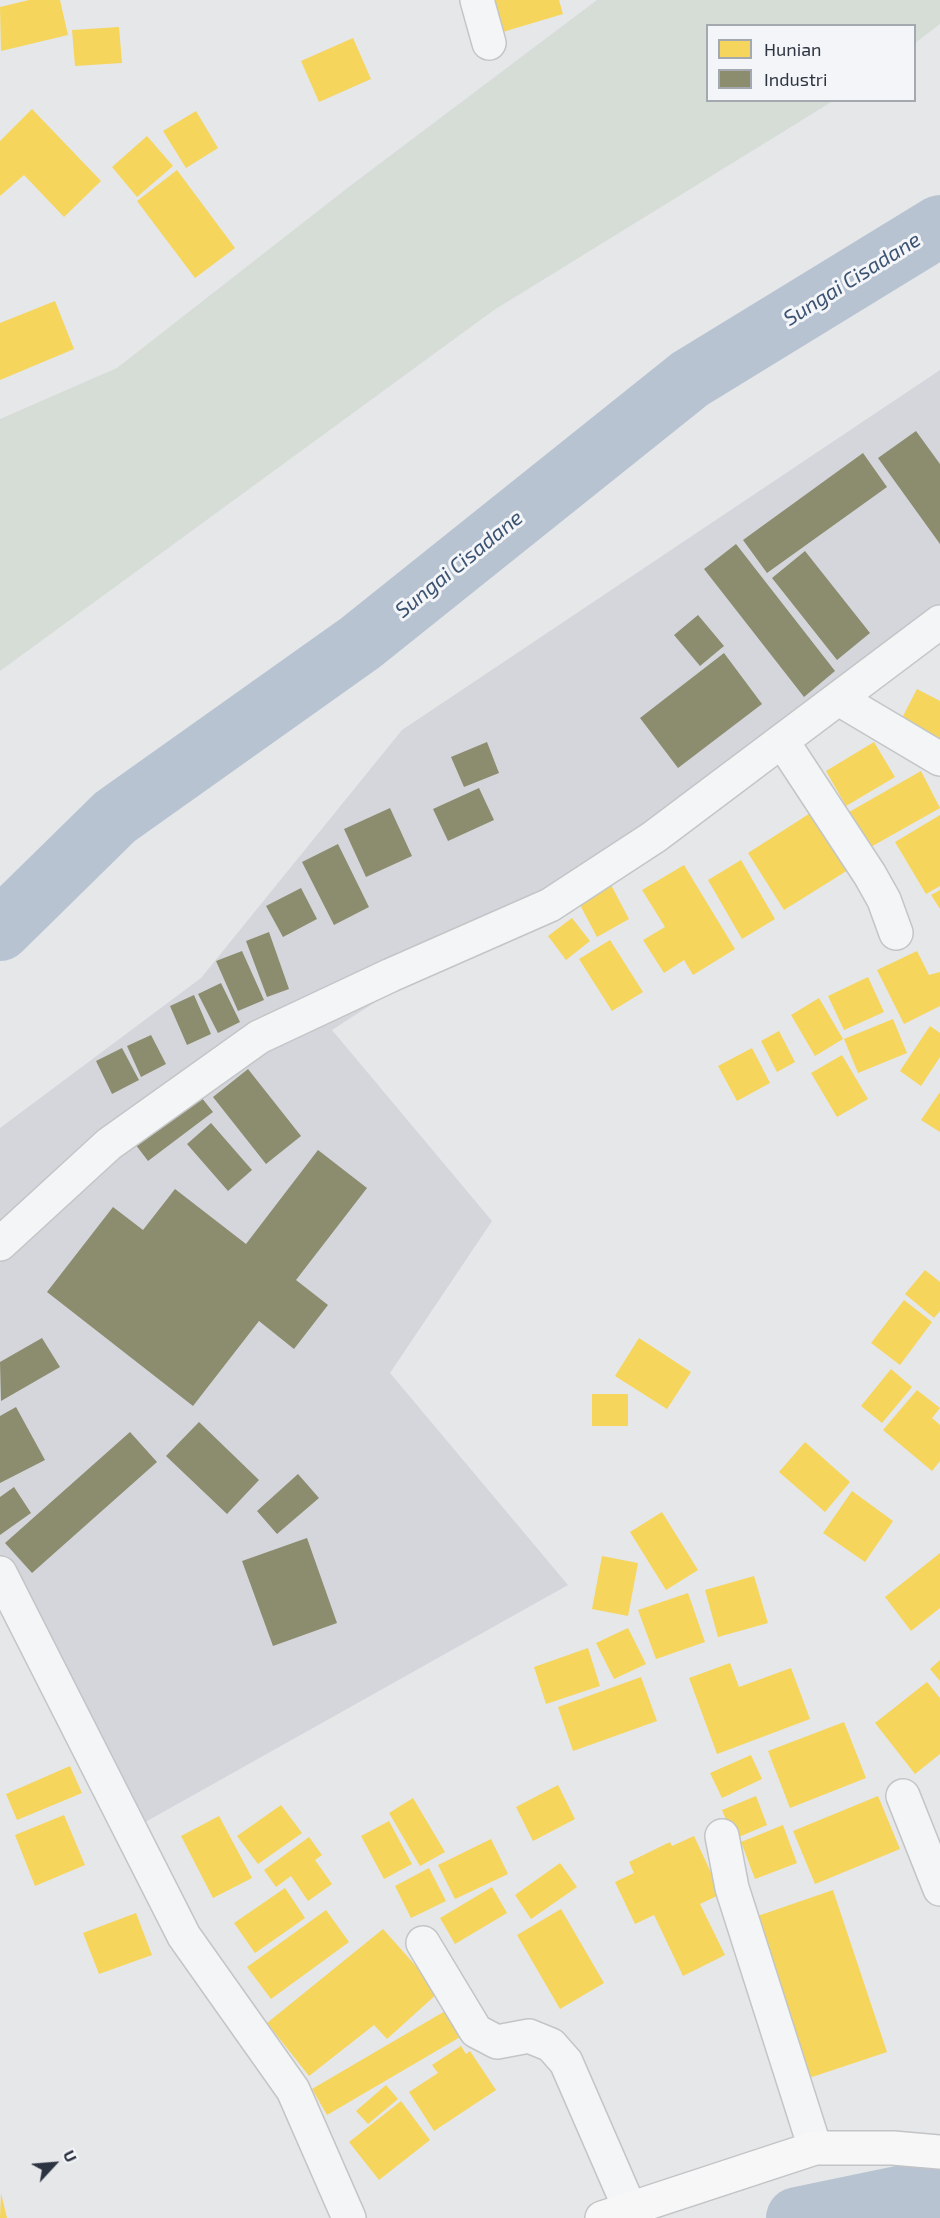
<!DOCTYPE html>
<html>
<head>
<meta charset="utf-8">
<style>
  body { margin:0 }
  #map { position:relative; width:940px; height:2218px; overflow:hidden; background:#e5e7e9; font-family:"Exo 2",sans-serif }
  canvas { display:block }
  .legend { position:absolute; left:706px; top:24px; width:210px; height:78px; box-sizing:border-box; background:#f3f5f8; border:2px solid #a4a8af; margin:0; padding:8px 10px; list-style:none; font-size:18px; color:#2d3441 }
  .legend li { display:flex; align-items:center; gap:12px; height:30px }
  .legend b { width:30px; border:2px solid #a4a8af }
  .north { position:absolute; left:24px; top:2134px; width:60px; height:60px; -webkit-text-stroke:4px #f3f5f8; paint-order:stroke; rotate:64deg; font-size:16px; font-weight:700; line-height:24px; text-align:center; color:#2d3441 }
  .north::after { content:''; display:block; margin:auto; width:21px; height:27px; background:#2d3441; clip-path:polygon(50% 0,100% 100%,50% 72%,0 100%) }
</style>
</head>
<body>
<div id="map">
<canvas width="940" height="2218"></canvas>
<ul class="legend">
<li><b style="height:16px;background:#f6d55c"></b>Hunian</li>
<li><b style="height:16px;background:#8c8c6e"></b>Industri</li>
</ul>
<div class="north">U</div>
</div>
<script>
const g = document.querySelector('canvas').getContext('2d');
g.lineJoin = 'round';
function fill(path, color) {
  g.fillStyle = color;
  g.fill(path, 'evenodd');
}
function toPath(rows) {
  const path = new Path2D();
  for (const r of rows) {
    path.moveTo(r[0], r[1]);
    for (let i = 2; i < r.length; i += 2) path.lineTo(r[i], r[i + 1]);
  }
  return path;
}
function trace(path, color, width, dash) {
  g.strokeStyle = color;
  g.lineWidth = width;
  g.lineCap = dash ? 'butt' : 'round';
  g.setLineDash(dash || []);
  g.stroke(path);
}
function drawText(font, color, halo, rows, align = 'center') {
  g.font = font + ' "Exo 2",sans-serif';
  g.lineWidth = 6;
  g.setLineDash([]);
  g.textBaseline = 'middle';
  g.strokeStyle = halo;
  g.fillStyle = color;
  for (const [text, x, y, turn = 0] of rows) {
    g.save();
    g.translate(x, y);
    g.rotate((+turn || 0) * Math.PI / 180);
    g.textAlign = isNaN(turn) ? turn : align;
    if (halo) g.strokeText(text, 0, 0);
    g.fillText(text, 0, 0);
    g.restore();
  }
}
fill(toPath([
  [940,370,940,640,697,794,332,1030,492,1221,390,1373,568,1585,140,1825,0,1586,0,1128,201,978,402,730]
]), '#d4d6dc');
fill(toPath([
  [597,0,940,0,940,24,915,43,914,26,708,26,708,100,833,101,494,310,0,671,0,419,117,368,350,186]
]), '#d6dcd6');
fill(toPath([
  [29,0,60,0,68,35,1,51,0,7],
  [486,0,559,0,563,14,496,34],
  [119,27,122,63,75,66,72,30],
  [353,38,371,79,319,102,301,61],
  [32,109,101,181,64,217,24,175,0,196,0,141],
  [196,111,218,148,186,168,163,131],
  [147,136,173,166,137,197,112,167],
  [177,170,235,248,195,278,137,201],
  [55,301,74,349,0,380,0,323],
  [917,689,940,701,940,738,902,718],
  [874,742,895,777,846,806,826,771],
  [921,771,940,808,869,848,849,812],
  [812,812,848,870,784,910,748,853],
  [940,815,940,886,926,894,895,842],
  [741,860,775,919,742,939,708,880],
  [684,865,735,949,693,975,684,960,664,973,643,940,665,927,642,890],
  [611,885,629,919,597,937,579,903],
  [940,890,940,909,931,895],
  [572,918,590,941,566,960,548,936],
  [610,940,643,992,612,1011,579,959],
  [917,951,929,975,940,972,940,1006,904,1024,877,970],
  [868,977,884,1012,844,1030,828,996],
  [819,998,843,1039,815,1056,791,1015],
  [893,1019,907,1053,858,1073,844,1039],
  [930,1026,940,1033,940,1057,921,1086,900,1071],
  [779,1031,795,1062,777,1072,761,1041],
  [752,1048,770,1083,737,1101,718,1066],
  [842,1055,868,1099,837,1117,811,1073],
  [940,1092,940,1132,921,1120],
  [925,1270,940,1282,940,1311,934,1318,905,1294],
  [904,1300,932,1322,900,1365,871,1343],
  [639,1338,691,1372,667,1409,615,1376],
  [891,1369,912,1387,882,1423,861,1406],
  [917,1390,940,1408,932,1418,940,1425,940,1461,932,1471,883,1430],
  [592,1394,628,1394,628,1426,592,1426],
  [805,1442,850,1482,825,1512,779,1472],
  [852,1491,893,1521,865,1562,823,1533],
  [662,1512,698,1570,666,1590,630,1532],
  [940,1553,940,1608,911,1631,885,1597],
  [602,1556,638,1563,628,1616,592,1609],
  [754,1576,768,1623,718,1637,705,1590],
  [688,1593,705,1642,656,1659,638,1610],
  [628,1628,646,1664,614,1679,596,1643],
  [588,1648,600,1686,546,1704,534,1667],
  [940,1660,940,1681,930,1669],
  [730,1663,739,1687,791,1668,810,1719,717,1754,689,1678],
  [641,1677,657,1721,573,1751,558,1707],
  [927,1682,940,1698,940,1754,915,1774,875,1723],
  [844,1722,866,1778,790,1808,768,1751],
  [751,1755,762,1779,722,1798,710,1773],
  [70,1766,82,1793,17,1820,6,1794],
  [558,1785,575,1819,533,1841,516,1807],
  [756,1796,767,1825,734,1839,722,1810],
  [878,1796,900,1849,815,1884,793,1831],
  [413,1798,445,1852,420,1866,389,1813],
  [281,1805,302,1833,258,1864,237,1836],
  [64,1815,85,1865,35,1886,15,1835],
  [219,1816,252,1878,213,1898,181,1836],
  [389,1821,412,1864,384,1879,361,1836],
  [783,1825,797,1863,755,1879,741,1842],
  [694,1836,721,1894,700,1904,725,1955,683,1976,654,1915,635,1924,615,1882,634,1873,629,1862,670,1842,672,1846],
  [309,1837,322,1855,315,1860,332,1884,308,1901,291,1876,276,1887,264,1870],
  [491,1839,508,1874,455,1899,438,1865],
  [560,1863,577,1887,531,1919,515,1895],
  [429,1868,446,1901,411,1918,395,1886],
  [492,1887,507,1913,455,1944,440,1918],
  [285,1888,305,1918,255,1953,234,1923],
  [833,1890,887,2052,800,2081,746,1920],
  [561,1909,604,1983,560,2009,517,1935],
  [326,1910,349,1942,271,1999,247,1967],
  [136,1913,152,1955,99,1974,83,1933],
  [383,1929,439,1992,387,2039,374,2025,309,2076,267,2023],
  [452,2007,467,2033,327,2115,312,2089],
  [461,2046,466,2054,470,2051,496,2090,434,2131,409,2092,438,2073,432,2065],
  [386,2085,398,2099,368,2124,356,2111],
  [401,2101,430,2140,379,2180,349,2142],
  [1,2193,7,2218,0,2218]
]), '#f6d55c');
fill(toPath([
  [916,431,940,464,940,544,878,458],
  [863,453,887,487,767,573,743,540],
  [736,544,835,671,804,697,704,569],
  [805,551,870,633,837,660,772,578],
  [698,615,724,646,700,666,674,635],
  [724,653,762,704,678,768,640,718],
  [487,742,499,773,464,787,451,757],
  [479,788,494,820,448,841,433,809],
  [390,808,412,856,366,877,344,829],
  [338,844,369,907,334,925,302,862],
  [301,888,317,919,283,937,266,906],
  [269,932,289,989,267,997,246,941],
  [242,951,264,1000,238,1011,216,961],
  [221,983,240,1022,218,1033,198,994],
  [194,995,211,1034,187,1045,170,1006],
  [151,1035,166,1064,141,1077,127,1046],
  [122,1048,139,1080,112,1094,96,1061],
  [248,1069,301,1136,266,1164,213,1097],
  [194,1088,213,1112,148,1161,129,1136],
  [211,1123,252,1170,228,1191,187,1144],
  [318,1150,367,1188,296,1280,328,1305,294,1349,259,1321,193,1406,47,1292,113,1207,143,1230,175,1189,246,1244],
  [42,1338,60,1367,1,1401,0,1362],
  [16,1407,45,1460,0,1483,0,1416],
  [199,1422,259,1480,227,1514,166,1456],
  [130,1432,157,1462,32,1573,5,1543],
  [298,1474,319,1498,277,1534,257,1511],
  [14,1487,31,1513,0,1535,0,1497],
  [307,1538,337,1623,273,1646,242,1561]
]), '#8c8c6e');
trace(toPath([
  [0,930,115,817,360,643,690,379,940,226],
  [797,2218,927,2191,940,2194]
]), '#b7c3d1', 62);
const minor = toPath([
  [477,0,489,43],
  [839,699,940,759],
  [782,741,870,875,884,900,896,933],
  [0,1244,109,1144,259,1037,391,975,550,905,654,837,940,622],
  [0,1573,184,1936,293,2090,349,2218],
  [903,1796,940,1889],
  [722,1836,732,1888,815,2148],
  [423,1943,476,2031,497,2042,529,2036,551,2045,566,2062,630,2209]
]);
const major = toPath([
  [602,2218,815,2148,893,2148,940,2152]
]);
trace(minor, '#c3c5c7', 36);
trace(major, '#c2c4c6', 36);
trace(minor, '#f4f5f6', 33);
trace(major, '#f7f7f8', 33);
drawText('italic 21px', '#3b5271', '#f3f5f8', [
  ["Sungai Cisadane",852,279,-32],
  ["Sungai Cisadane",459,564,-39]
]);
</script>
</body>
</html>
